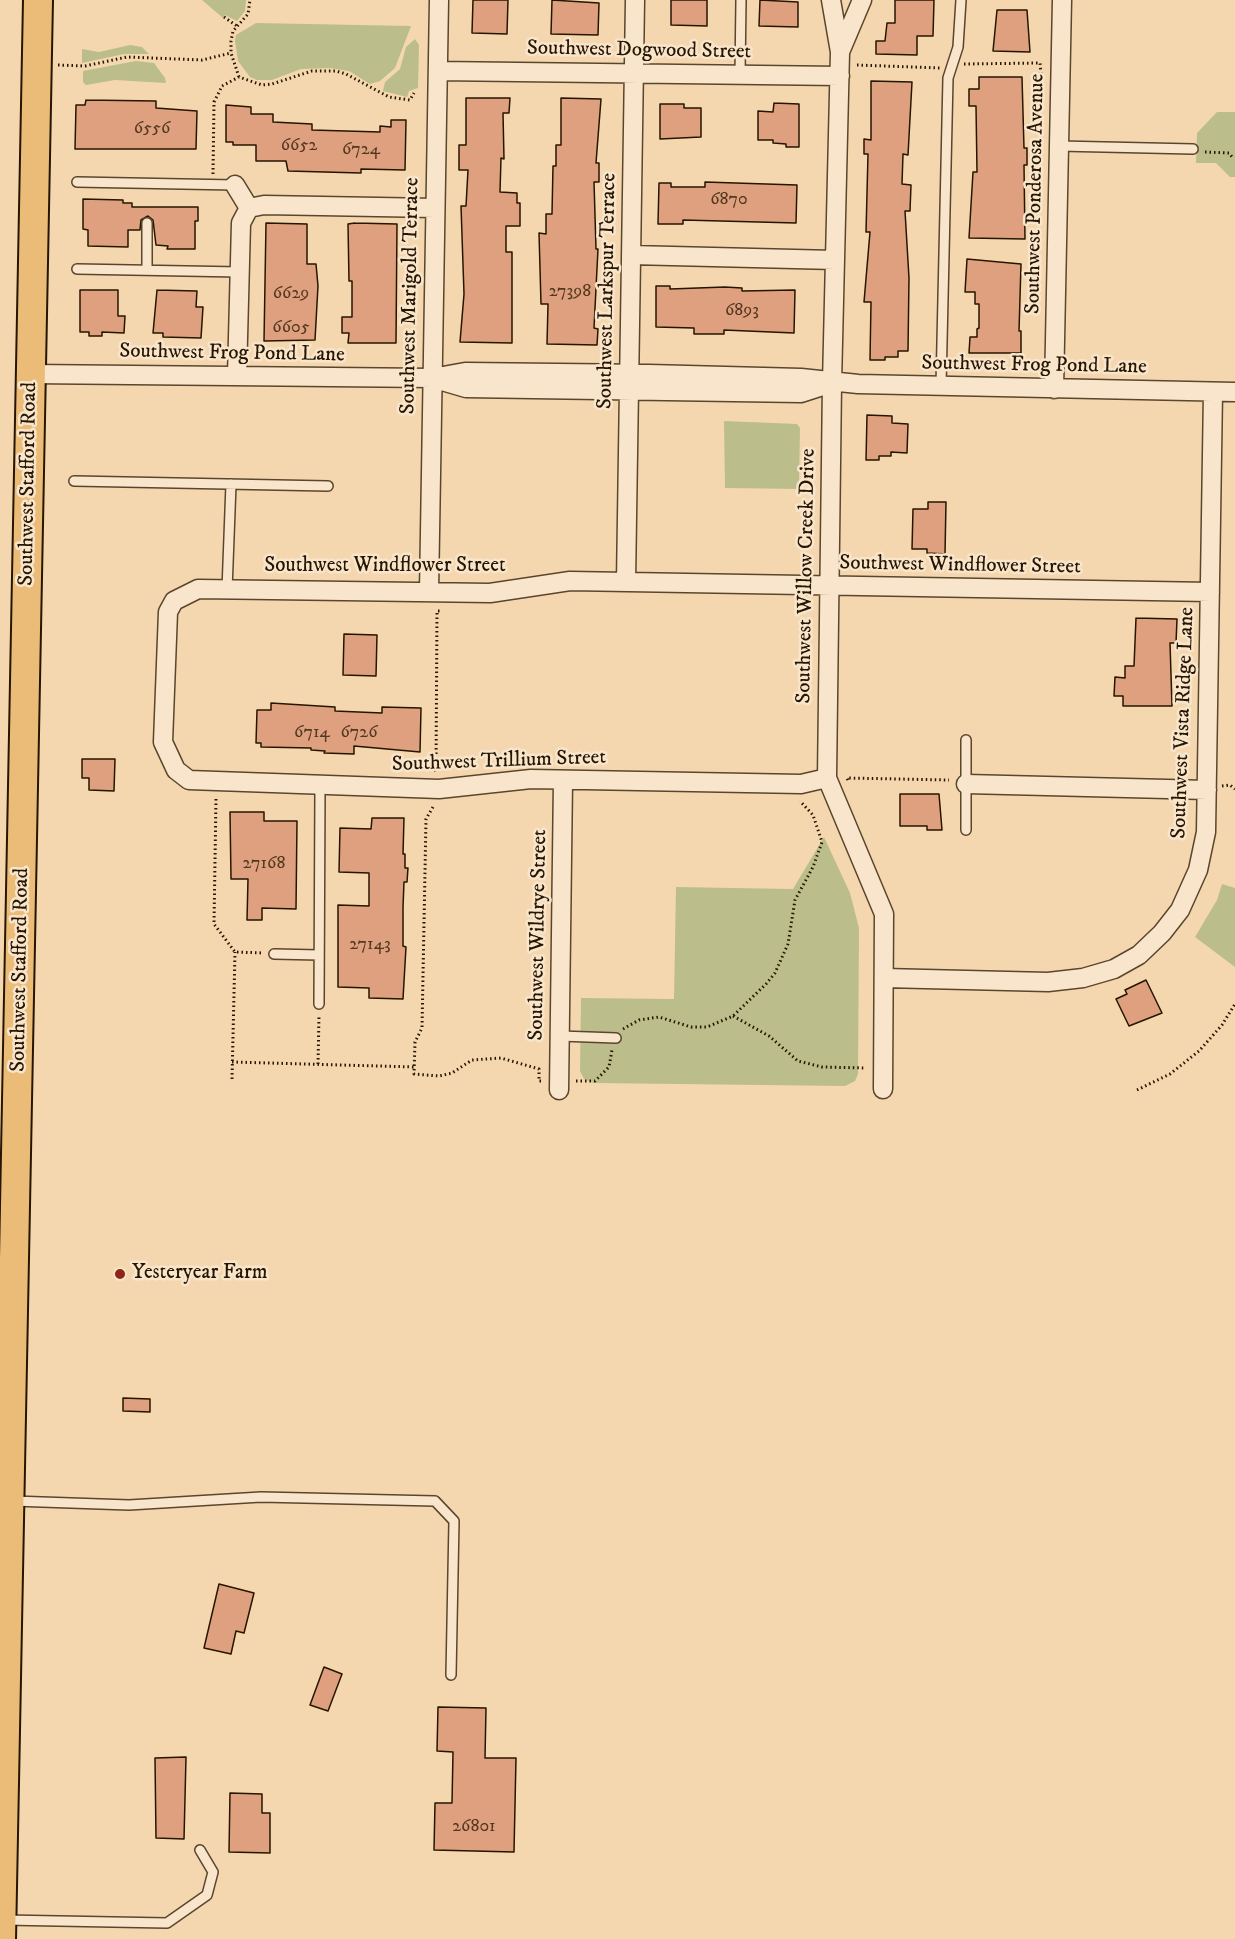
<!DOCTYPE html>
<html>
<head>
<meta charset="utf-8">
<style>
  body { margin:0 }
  canvas { display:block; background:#f4d7af }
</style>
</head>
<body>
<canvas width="1235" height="1939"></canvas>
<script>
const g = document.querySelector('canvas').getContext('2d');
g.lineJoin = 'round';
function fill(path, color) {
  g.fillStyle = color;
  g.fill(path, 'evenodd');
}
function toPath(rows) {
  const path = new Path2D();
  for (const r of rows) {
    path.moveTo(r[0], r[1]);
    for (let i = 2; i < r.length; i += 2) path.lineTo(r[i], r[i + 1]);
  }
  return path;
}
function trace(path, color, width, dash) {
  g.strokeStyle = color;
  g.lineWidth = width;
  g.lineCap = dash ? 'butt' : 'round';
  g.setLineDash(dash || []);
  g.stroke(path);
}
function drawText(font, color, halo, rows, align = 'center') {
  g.font = font + ' "IM FELL DW Pica",serif';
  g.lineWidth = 5;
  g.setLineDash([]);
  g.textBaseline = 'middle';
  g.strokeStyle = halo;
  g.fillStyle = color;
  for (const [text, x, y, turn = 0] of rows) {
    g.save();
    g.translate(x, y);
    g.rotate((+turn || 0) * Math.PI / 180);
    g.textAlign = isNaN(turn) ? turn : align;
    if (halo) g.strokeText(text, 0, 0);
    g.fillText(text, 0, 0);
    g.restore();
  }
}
fill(toPath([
  [202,0,246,0,245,11,237,21,225,15,223,18],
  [256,23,411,26,395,68,380,81,370,84,349,71,330,68,301,69,272,80,257,80,250,77,238,61,235,41,236,35],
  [415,39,419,45,418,88,409,91,407,97,383,91,385,82,400,69,406,47],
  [130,45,142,47,149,54,124,54,82,63,82,49,99,52],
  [136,61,154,63,165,78,166,83,115,80,86,85,83,82,83,71],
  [1217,112,1235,112,1235,177,1230,177,1216,163,1196,163,1197,133],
  [724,421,797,424,800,428,799,489,725,488],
  [824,837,850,893,859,928,858,1074,855,1081,845,1086,594,1083,584,1079,580,1071,581,998,674,999,676,887,793,889],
  [1222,884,1235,888,1235,967,1195,937,1217,900]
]), '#bbbe8b');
const building = toPath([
  [473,0,508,0,507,34,472,33,473,0],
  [552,0,599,3,598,35,551,34,552,0],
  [671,0,707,0,707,26,671,25,671,0],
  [760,0,798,2,798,27,759,26,760,0],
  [895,0,934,0,933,36,917,36,917,55,876,54,876,41,885,41,887,23,895,23,895,0],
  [997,10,1027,10,1030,52,993,51,997,10],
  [979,77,1022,77,1024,148,1027,148,1027,165,1024,165,1025,239,969,238,973,172,977,172,976,106,969,106,969,89,979,89,979,77],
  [871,81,912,82,908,155,903,154,902,184,911,185,910,211,905,211,909,278,908,351,898,351,898,357,885,357,885,360,870,360,871,302,864,302,870,232,866,232,868,154,864,154,864,139,871,140,871,81],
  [466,98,510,98,509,113,503,113,504,159,501,158,500,192,517,193,517,203,520,203,520,226,506,226,506,252,512,252,512,343,460,342,464,294,461,206,466,206,468,170,459,170,459,145,466,145,466,98],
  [561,98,601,99,596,163,599,163,599,182,594,182,596,249,598,249,594,328,598,329,597,345,547,344,548,304,541,304,539,233,546,234,546,214,552,214,553,166,556,166,556,145,561,145,561,98],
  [86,100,156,101,156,108,197,111,196,149,75,149,76,105,85,105,86,100],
  [774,103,799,104,799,147,786,147,786,144,773,143,773,140,758,140,758,111,773,112,774,103],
  [660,104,684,104,684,108,701,108,701,137,660,139,660,104],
  [226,105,251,107,251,114,273,114,273,122,312,124,312,130,380,132,380,126,391,127,391,120,406,120,405,170,361,169,361,173,288,171,286,161,256,161,256,145,233,145,233,142,226,142,226,105],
  [705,182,797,185,796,223,683,220,683,224,658,224,659,183,671,183,671,187,705,187,705,182],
  [83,199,123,200,123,203,132,203,132,207,198,207,198,221,195,221,195,249,167,249,168,246,156,245,153,220,148,216,141,220,140,230,128,230,128,247,88,246,88,230,83,229,83,199],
  [266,223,307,224,307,264,316,264,318,286,315,340,264,341,266,223],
  [355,223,397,224,396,343,348,343,349,333,342,333,342,317,352,317,352,281,349,281,348,224,355,223],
  [967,259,1021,264,1019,331,1021,331,1021,353,969,353,970,337,977,337,977,329,979,328,979,304,975,304,975,292,965,292,967,259],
  [656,286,670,286,670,289,725,287,742,288,742,291,795,290,794,333,724,330,724,334,694,334,694,328,656,327,656,286],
  [80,290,118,290,118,316,125,316,124,333,102,332,102,336,89,336,89,332,80,332,80,290],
  [157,290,197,291,196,307,203,307,201,338,163,337,163,333,153,333,157,290],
  [867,415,892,416,892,423,908,424,907,453,891,452,891,456,879,456,879,460,866,460,867,415],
  [928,502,946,502,945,554,927,553,927,549,912,549,913,509,928,509,928,502],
  [1136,618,1177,619,1176,643,1170,643,1172,706,1123,706,1123,696,1114,696,1115,677,1125,678,1125,666,1134,666,1136,618],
  [344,634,377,635,376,676,343,675,344,634],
  [271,703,335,707,335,711,382,713,382,707,421,708,420,752,354,746,354,754,324,753,325,751,311,750,311,748,261,747,261,743,256,743,257,710,271,710,271,703],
  [82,759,115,759,114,791,89,790,89,778,82,778,82,759],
  [900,794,939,794,942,830,927,830,927,826,900,826,900,794],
  [230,812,264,812,264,821,297,821,296,909,262,908,262,920,247,920,248,879,231,879,230,812],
  [372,818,404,818,403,854,405,854,405,868,408,868,407,882,404,882,403,907,403,946,406,947,403,999,369,998,369,988,338,987,338,905,369,906,369,873,339,872,340,828,371,829,372,818],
  [1146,980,1162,1013,1129,1026,1116,999,1127,994,1125,990,1146,980],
  [123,1398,150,1399,150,1412,123,1411,123,1398],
  [219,1584,254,1593,244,1633,236,1631,231,1654,204,1648,219,1584],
  [324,1667,342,1674,328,1711,310,1705,324,1667],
  [438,1707,486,1708,485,1758,516,1758,514,1852,434,1850,435,1803,452,1803,453,1752,437,1751,438,1707],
  [186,1757,184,1839,156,1838,155,1758,186,1757],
  [230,1793,262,1794,262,1813,270,1813,270,1853,229,1852,230,1793]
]);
fill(building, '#dea07e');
trace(building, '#261601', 1.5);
const service = toPath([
  [740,74,741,0],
  [1059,146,1193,149],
  [77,182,235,185],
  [77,269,240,272],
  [147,270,147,223],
  [941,386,948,78,958,47,961,0],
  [74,481,328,486],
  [227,590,231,484],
  [966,830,966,740],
  [274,954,319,955],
  [319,1004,320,786],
  [560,1036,616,1038],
  [13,1501,129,1505,261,1497,435,1501,454,1521,451,1675],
  [4,1920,167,1923,207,1895,213,1872,200,1850]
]);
const minor = toPath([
  [831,0,840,52,832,383,827,778,884,914,883,1089],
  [840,52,862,0],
  [438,71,840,76],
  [235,185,249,208],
  [631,255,835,260],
  [31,374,432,378],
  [237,376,241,223,249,208,264,205,435,208],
  [832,383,801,393,466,388,432,378,465,372,649,374,801,378,858,384,1235,392],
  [1054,389,1062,0],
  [626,582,635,0],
  [429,592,439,0],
  [827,778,801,784,531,779,439,789,189,780,176,770,163,742,168,612,174,601,198,589,490,593,570,581,1210,592],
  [966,784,1207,790],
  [884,978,1048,982,1083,978,1114,969,1139,955,1162,933,1180,910,1198,870,1206,832,1213,392],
  [559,1090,563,780]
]);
const primary = toPath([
  [1,1939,38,0]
]);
trace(service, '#5a462c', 12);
trace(minor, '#5a462c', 21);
trace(primary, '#261601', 32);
trace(toPath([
  [224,17,237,26],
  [964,64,1040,63,1041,74],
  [58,65,85,66,127,57,202,60,231,53],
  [857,65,940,68],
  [239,77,231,53,231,41,233,31,248,14,250,0],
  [1205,152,1229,153,1233,158],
  [213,174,214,102,222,86,239,77,262,85,272,84,312,71,336,71,346,74,389,97,410,100,414,93],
  [434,770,436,770,437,611,440,611],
  [848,780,847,778,949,780],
  [1222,786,1230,785,1235,789],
  [216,799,214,924,235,952,263,953],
  [433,807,426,819,422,1028,415,1042,414,1074,439,1076,452,1073,472,1060,501,1058,539,1069,539,1081,542,1081],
  [733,1016,769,1036,798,1061,822,1067,866,1068],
  [623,1029,639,1020,659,1017,691,1027,707,1027,733,1016,766,984,775,973,788,944,795,900,813,867,822,842,813,815,800,801],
  [232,1062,414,1067],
  [318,1064,319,1015],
  [232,1079,235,952],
  [576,1081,595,1081,609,1067,612,1050],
  [1137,1090,1170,1074,1199,1051,1222,1025,1235,1004]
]), '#261601', 3, [1.5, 3]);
trace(service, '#f8e5cb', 9);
trace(minor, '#f8e5cb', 18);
trace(primary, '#eabc78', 28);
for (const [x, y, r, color] of [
  [120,1274,6,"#8f2418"]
]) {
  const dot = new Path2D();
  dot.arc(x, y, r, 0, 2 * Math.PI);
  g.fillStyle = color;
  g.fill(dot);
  trace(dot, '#f8e5cb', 2);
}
drawText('18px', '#543820', null, [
  ["6556",152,129],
  ["6652",299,146],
  ["6724",361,150],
  ["6870",729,200],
  ["27398",570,292],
  ["6629",291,294],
  ["6893",742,311],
  ["6605",291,328],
  ["6714",312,733],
  ["6726",359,733],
  ["27168",264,864],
  ["27143",370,945],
  ["26801",474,1827]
]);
drawText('21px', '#261601', '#f8e5cb', [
  ["Southwest Dogwood Street",639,51,1],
  ["Southwest Ponderosa Avenue",1036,194,-89],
  ["Southwest Larkspur Terrace",608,291,-89],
  ["Southwest Marigold Terrace",411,296,-89],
  ["Southwest Frog Pond Lane",232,354,1],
  ["Southwest Frog Pond Lane",1034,366,1],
  ["Southwest Stafford Road",29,484,-89],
  ["Southwest Windflower Street",960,566,1],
  ["Southwest Windflower Street",385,567],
  ["Southwest Willow Creek Drive",807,576,-89],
  ["Southwest Vista Ridge Lane",1184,723,-88],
  ["Southwest Trillium Street",499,762,-2],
  ["Southwest Wildrye Street",539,935,-89],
  ["Southwest Stafford Road",21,970,-89]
]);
drawText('21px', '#261601', '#f8e5cb', [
  ["Yesteryear Farm",132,1274]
], 'left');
</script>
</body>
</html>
